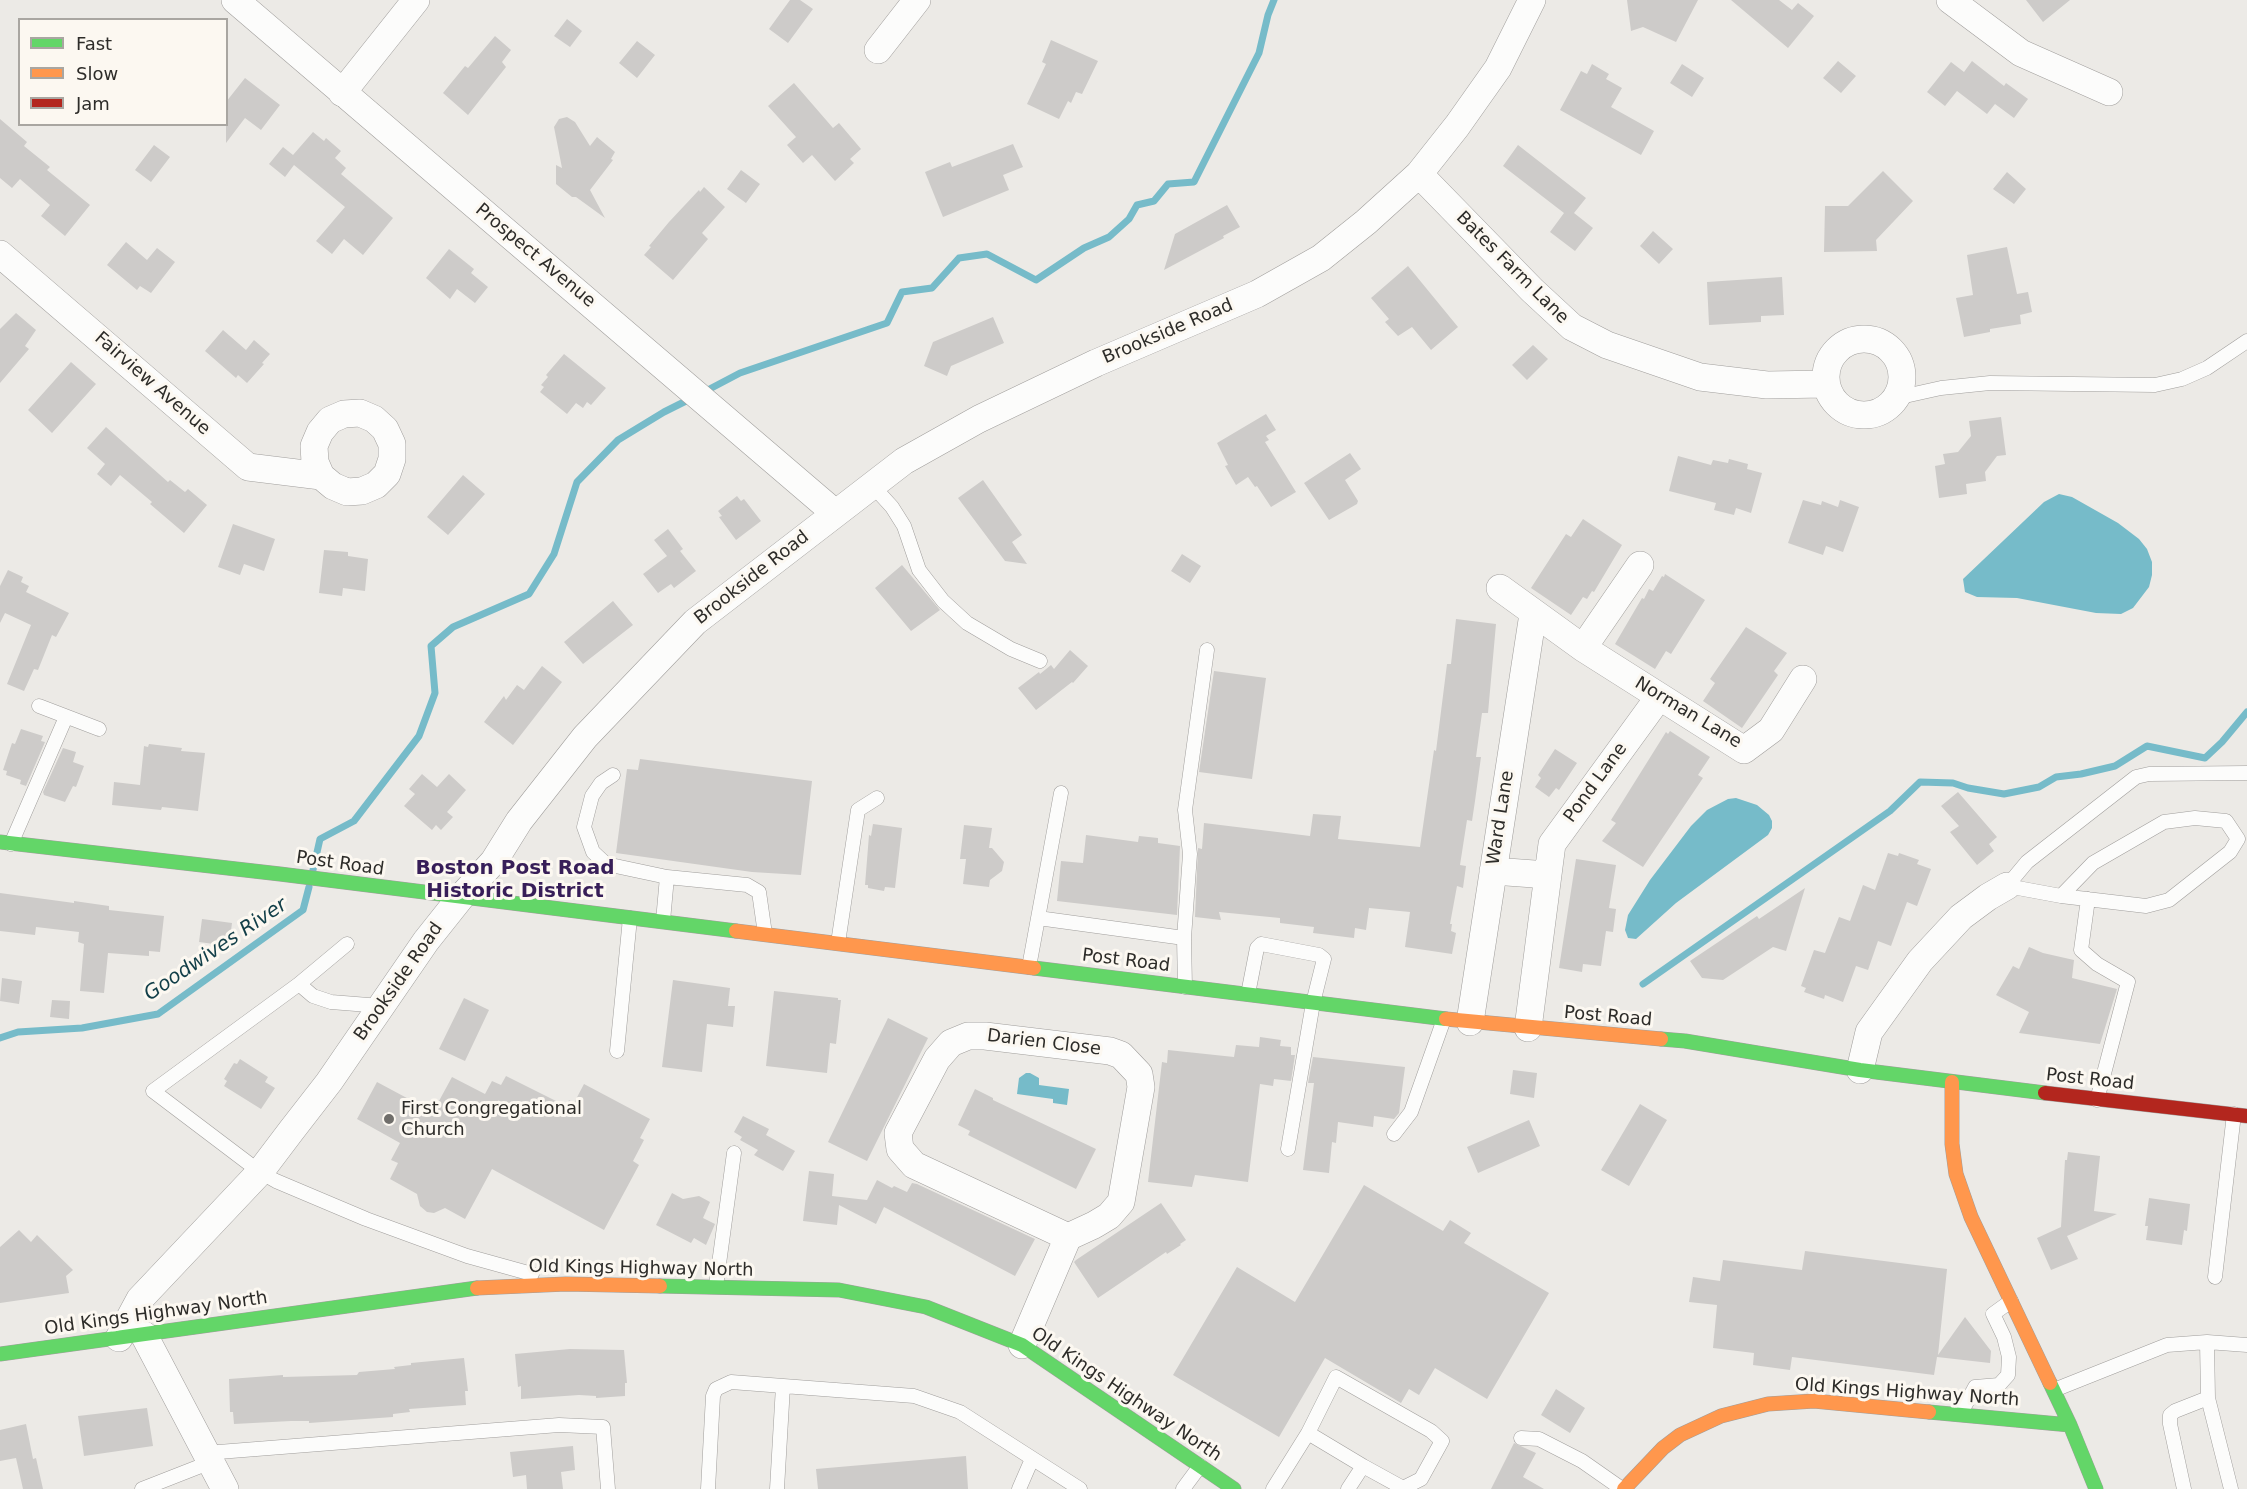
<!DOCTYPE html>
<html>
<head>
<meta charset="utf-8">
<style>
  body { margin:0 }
  #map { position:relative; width:2247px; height:1489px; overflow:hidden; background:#eceae6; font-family:"DejaVu Sans",sans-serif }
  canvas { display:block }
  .legend { position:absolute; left:18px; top:18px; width:210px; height:108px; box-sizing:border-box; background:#fcf8f1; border:2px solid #a9a6a1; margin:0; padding:8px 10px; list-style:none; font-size:18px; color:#2d2c29 }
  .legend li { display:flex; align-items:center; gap:12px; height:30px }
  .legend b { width:30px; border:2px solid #a9a6a1 }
</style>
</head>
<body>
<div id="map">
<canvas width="2247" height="1489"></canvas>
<ul class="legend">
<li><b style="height:8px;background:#63d668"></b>Fast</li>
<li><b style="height:8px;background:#ff974d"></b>Slow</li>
<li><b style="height:8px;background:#b3261e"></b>Jam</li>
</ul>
</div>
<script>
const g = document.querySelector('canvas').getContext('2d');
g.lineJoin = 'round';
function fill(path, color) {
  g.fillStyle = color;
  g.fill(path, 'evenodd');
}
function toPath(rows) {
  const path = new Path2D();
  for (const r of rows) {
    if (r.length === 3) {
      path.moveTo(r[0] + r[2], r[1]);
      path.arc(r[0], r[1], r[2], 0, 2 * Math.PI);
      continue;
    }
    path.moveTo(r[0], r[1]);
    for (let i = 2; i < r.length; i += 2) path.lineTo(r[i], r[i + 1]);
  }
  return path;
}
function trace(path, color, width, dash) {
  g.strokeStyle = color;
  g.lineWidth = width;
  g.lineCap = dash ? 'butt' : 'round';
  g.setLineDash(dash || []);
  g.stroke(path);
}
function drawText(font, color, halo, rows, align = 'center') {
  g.font = font + ' "DejaVu Sans",sans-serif';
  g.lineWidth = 6;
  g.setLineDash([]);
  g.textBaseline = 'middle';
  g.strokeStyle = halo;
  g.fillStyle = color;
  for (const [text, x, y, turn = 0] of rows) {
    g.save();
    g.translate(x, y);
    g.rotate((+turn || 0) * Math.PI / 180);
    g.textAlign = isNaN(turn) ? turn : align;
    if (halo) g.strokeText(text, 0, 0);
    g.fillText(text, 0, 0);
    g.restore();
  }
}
fill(toPath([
  [2059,494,2072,497,2118,523,2139,539,2147,549,2152,562,2152,575,2149,587,2133,608,2121,614,2096,613,2017,598,1977,597,1965,592,1963,579,2044,502],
  [1736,798,1757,805,1769,815,1772,821,1772,828,1768,835,1676,903,1636,939,1628,938,1625,930,1628,915,1650,880,1691,826,1707,810,1728,799],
  [1026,1073,1030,1073,1039,1078,1039,1085,1069,1089,1067,1105,1053,1103,1053,1099,1017,1094,1019,1078]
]), '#76bbc9');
trace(toPath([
  [702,393,740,373,887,323,902,292,932,288,959,258,987,254,1036,280,1084,248,1109,237,1129,219,1137,205,1154,201,1168,184,1194,182,1259,53,1268,15,1274,0],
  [313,870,320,839,354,821,419,736,435,693,431,646,453,627,529,594,554,554,577,482,618,440,664,412,692,398],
  [1643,984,1890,811,1920,782,1953,783,1968,788,2004,794,2039,787,2056,777,2081,774,2115,766,2147,746,2205,758,2222,742,2247,712],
  [0,1038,18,1032,82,1028,158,1014,303,910,309,887]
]), '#76bbc9', 7);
fill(toPath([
  [790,0,800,0,813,9,788,43,769,29],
  [1627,0,1698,0,1676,42,1643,27,1631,31],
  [1731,0,1779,0,1792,10,1798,3,1814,16,1788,48],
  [2026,0,2070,0,2043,22],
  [567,19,582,31,570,47,554,36],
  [495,36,511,50,502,62,506,67,468,115,443,93,465,66,468,68],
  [1051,40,1098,61,1082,94,1076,92,1071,103,1068,101,1059,119,1027,104,1046,64,1042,62],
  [637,41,655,55,637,78,619,63],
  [1838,61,1856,76,1841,93,1823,78],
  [1972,61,2004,86,2006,83,2028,99,2014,118,1995,104,1987,114,1957,91,1945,106,1927,92,1951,62,1964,72],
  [1592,64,1609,74,1606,79,1622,88,1611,107,1654,131,1641,155,1560,110,1581,71,1587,74],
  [1682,64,1704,78,1692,97,1670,83],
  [245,78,280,105,261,130,245,118,226,143,226,102],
  [794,83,833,128,839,123,861,149,850,159,854,163,835,181,812,155,803,163,787,145,796,137,768,106],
  [567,117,575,122,590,146,597,137,615,152,611,159,613,160,590,190,605,218,576,197,572,197,556,184,556,165,562,168,554,127,559,119],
  [0,119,27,142,24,146,50,167,47,170,90,205,65,236,41,216,50,205,20,179,12,188,0,178],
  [313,132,324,141,326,138,341,151,335,158,346,168,341,174,393,218,363,255,344,239,332,254,316,241,345,207,294,165,285,177,269,164,283,147,293,155],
  [1013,144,1023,167,1003,175,1009,190,943,217,925,172,950,162,952,167],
  [154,145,170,157,151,182,135,170],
  [1518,145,1586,198,1574,213,1593,228,1575,251,1550,232,1564,213,1503,166],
  [741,170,760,184,746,203,727,189],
  [1883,171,1913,201,1876,240,1877,251,1824,252,1825,206,1848,206],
  [2007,172,2026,189,2014,204,1993,189],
  [704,187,725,207,702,233,708,239,673,280,644,255,651,247,649,246,669,222,699,190,700,192],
  [1227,205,1240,227,1223,236,1224,238,1164,270,1175,234],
  [1653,231,1673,249,1659,264,1640,246],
  [126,242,147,260,157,248,175,262,151,293,140,286,137,290,107,265],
  [2007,247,2017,294,2028,292,2032,312,2020,315,2021,324,1990,329,1990,332,1964,337,1956,298,1973,295,1967,255],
  [449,249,474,269,471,273,488,287,475,303,457,289,450,299,426,278],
  [1408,266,1458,327,1431,350,1412,327,1398,336,1385,322,1389,319,1371,298],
  [1782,277,1784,315,1761,316,1761,322,1709,325,1707,282],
  [16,313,36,330,25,346,29,349,0,383,0,329],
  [993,317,1004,343,951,366,947,376,924,366,933,342],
  [223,330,246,350,254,340,270,354,262,363,264,364,247,383,238,375,236,378,205,351],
  [1533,345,1548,359,1527,380,1512,365],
  [564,354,606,388,591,405,587,402,583,408,576,403,567,414,540,392,544,387,541,385,548,377,546,375],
  [71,362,96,384,52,433,28,410],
  [1266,414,1276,430,1266,436,1269,440,1265,442,1296,492,1271,507,1257,486,1255,487,1248,477,1236,485,1225,466,1228,465,1217,443],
  [2001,417,2006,455,1997,456,1985,472,1986,481,1966,484,1967,494,1939,498,1935,466,1945,464,1943,454,1958,452,1971,436,1969,421],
  [106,427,168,482,170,480,185,492,188,489,207,505,184,533,150,504,152,502,120,475,111,486,97,474,105,464,87,448],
  [1350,453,1361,469,1345,480,1358,501,1357,504,1329,520,1304,483],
  [1678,456,1711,465,1713,460,1728,463,1729,459,1748,464,1747,469,1762,473,1751,513,1736,508,1734,515,1714,510,1716,503,1669,491],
  [463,475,485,494,448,535,427,517],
  [983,480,1022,535,1012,542,1027,564,1005,561,958,498],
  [737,496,741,501,744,499,761,521,736,540,719,517,722,516,718,511],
  [1803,500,1821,505,1822,501,1838,507,1840,500,1859,507,1843,552,1826,546,1823,555,1788,543],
  [1583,519,1622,545,1594,592,1592,591,1587,599,1583,597,1571,615,1531,588,1566,534,1571,537],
  [233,524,275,539,264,571,244,564,240,575,218,567],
  [668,529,683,549,680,551,696,571,674,588,671,584,658,593,643,574,667,556,654,540],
  [324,550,348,552,348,556,368,559,365,591,343,588,342,596,319,593],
  [1182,554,1201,566,1190,583,1171,571],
  [902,565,940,610,911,631,875,588],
  [8,570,23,577,21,582,29,586,26,592,69,613,56,637,52,635,38,670,34,669,24,691,7,684,31,625,5,613,0,623,0,586],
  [1665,574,1705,600,1671,654,1666,651,1655,669,1615,644,1642,598,1644,599,1649,589,1653,591,1662,576,1664,577],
  [613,601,633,625,583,664,564,642],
  [1456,619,1496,624,1488,713,1482,713,1476,757,1481,757,1475,801,1472,821,1467,820,1460,865,1466,866,1463,888,1457,886,1450,924,1452,924,1451,931,1456,933,1452,954,1405,947,1410,912,1369,908,1366,930,1355,928,1354,938,1313,933,1314,927,1280,923,1280,918,1219,912,1221,920,1195,917,1198,848,1202,849,1204,823,1310,836,1313,814,1341,816,1338,839,1420,847,1434,750,1436,751,1447,664,1451,664],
  [1746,627,1787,653,1774,671,1778,675,1742,728,1703,701,1715,683,1710,679],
  [1070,650,1088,666,1073,683,1072,682,1036,710,1018,688,1039,672,1040,674,1051,665,1054,669],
  [542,666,562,682,513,745,484,722,504,696,506,700,517,685,524,690],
  [1214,671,1266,678,1252,779,1199,772],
  [21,729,43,736,41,741,45,742,26,786,20,784,21,780,6,775,7,771,3,770,12,743,15,744],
  [1670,731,1710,757,1698,775,1703,778,1643,867,1602,841,1616,823,1611,820,1666,732,1668,734],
  [149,744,182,748,181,751,205,753,198,811,162,807,161,810,112,805,114,782,140,785,144,746,148,747],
  [63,748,76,752,73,762,84,766,76,787,73,786,65,802,44,795,43,792],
  [1555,749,1577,763,1559,790,1556,788,1549,797,1535,787,1541,778,1538,775],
  [640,759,812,781,801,875,752,872,616,853,627,769,638,770],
  [422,774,437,787,449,774,466,790,447,812,453,817,441,830,436,825,432,830,404,806,415,794,409,789],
  [1958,792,1997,837,1989,844,1994,851,1977,865,1950,832,1959,826,1941,806],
  [873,824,902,828,895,888,885,887,884,891,868,888,868,885,865,885,869,835,871,836],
  [964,825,992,828,989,848,992,848,1004,862,1002,871,990,880,989,887,963,884,966,859,960,859],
  [1086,835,1138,842,1139,836,1158,838,1158,843,1180,846,1177,915,1057,901,1061,861,1083,863],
  [1888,853,1898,856,1899,853,1919,860,1917,864,1931,869,1917,906,1907,902,1891,946,1878,941,1868,970,1856,966,1843,1002,1825,995,1824,999,1804,992,1806,988,1801,986,1814,950,1825,953,1839,917,1850,921,1863,885,1875,890],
  [1576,859,1616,865,1609,908,1616,909,1613,932,1606,931,1601,966,1583,964,1582,972,1559,968],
  [1805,888,1786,951,1773,947,1723,980,1702,978,1690,961,1757,916,1759,919],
  [0,893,74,903,74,901,109,906,109,910,164,916,160,952,149,951,149,956,108,953,104,993,80,991,84,944,78,942,79,932,36,927,35,935,0,931],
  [202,919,232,923,229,946,199,942],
  [2029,947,2043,953,2074,960,2072,978,2117,989,2100,1044,2019,1033,2029,1012,1996,995,2013,966,2019,969],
  [2,978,22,981,19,1004,0,1001],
  [673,980,730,988,728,1006,735,1006,733,1027,707,1024,702,1072,662,1067],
  [774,991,838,998,838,1000,841,1000,836,1044,830,1043,827,1073,766,1066],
  [464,998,489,1010,465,1061,439,1049],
  [52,1000,70,1001,69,1019,50,1017],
  [888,1018,928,1038,867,1161,828,1142],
  [1260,1037,1281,1040,1280,1046,1291,1047,1291,1055,1295,1055,1291,1081,1274,1079,1273,1086,1260,1084,1248,1182,1195,1175,1192,1187,1148,1182,1162,1062,1167,1063,1168,1050,1234,1057,1236,1045,1259,1047],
  [1313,1057,1405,1067,1399,1113,1394,1119,1374,1116,1373,1127,1338,1122,1336,1143,1332,1142,1329,1173,1303,1170,1314,1083,1308,1083],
  [240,1059,268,1077,265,1082,275,1088,261,1109,224,1086,227,1081,224,1079,234,1063,237,1064],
  [1513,1070,1537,1073,1534,1098,1510,1094],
  [506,1076,566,1106,569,1100,574,1103,584,1084,650,1119,640,1138,644,1140,633,1161,639,1165,604,1230,492,1169,465,1219,445,1208,434,1213,427,1212,420,1206,417,1194,390,1179,398,1163,391,1160,400,1143,357,1119,377,1082,433,1112,452,1077,485,1094,492,1081,501,1085],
  [975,1089,993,1098,993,1100,1096,1149,1076,1189,968,1135,970,1131,958,1125],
  [1640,1104,1667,1120,1629,1186,1601,1170],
  [743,1116,769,1129,766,1135,795,1151,783,1171,754,1155,758,1150,740,1140,742,1137,734,1132],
  [1529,1120,1540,1146,1478,1173,1467,1147],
  [2068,1152,2100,1156,2094,1211,2117,1214,2067,1236,2078,1259,2051,1270,2037,1238,2061,1227,2065,1160,2067,1160],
  [809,1171,834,1174,832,1196,867,1200,877,1180,892,1188,894,1186,907,1192,912,1183,917,1184,1035,1239,1015,1276,884,1207,876,1224,839,1205,837,1225,803,1221],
  [1364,1185,1443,1231,1450,1220,1471,1233,1464,1243,1549,1293,1487,1399,1435,1368,1419,1395,1409,1389,1401,1403,1325,1358,1279,1437,1173,1375,1237,1267,1295,1302],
  [672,1193,683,1199,699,1196,710,1202,703,1218,715,1224,706,1245,694,1238,691,1243,656,1225],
  [2149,1198,2190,1204,2187,1231,2184,1230,2182,1245,2146,1240,2148,1226,2145,1226],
  [1161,1203,1186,1240,1180,1244,1181,1245,1167,1254,1166,1252,1098,1298,1074,1262,1076,1260],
  [19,1230,31,1242,37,1235,73,1270,66,1276,69,1293,0,1303,0,1247],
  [1805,1251,1947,1269,1938,1355,1965,1317,1991,1351,1990,1363,1937,1357,1934,1375,1792,1357,1790,1370,1753,1365,1754,1353,1713,1348,1717,1305,1689,1302,1693,1277,1720,1281,1723,1260,1802,1270],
  [570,1349,624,1350,627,1383,625,1383,625,1396,596,1398,596,1396,579,1395,521,1399,521,1386,518,1387,515,1354],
  [464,1358,468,1391,465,1391,466,1405,409,1409,410,1412,393,1414,393,1417,309,1423,309,1421,291,1421,234,1424,233,1412,230,1412,229,1379,283,1375,283,1377,357,1375,359,1372,395,1369,394,1367,411,1365,411,1363],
  [1556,1389,1585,1408,1570,1433,1541,1415],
  [147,1408,153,1446,84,1456,78,1416],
  [26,1424,33,1459,36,1458,43,1489,23,1489,16,1458,0,1461,0,1430],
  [1514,1443,1536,1453,1523,1477,1544,1489,1491,1489],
  [573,1446,575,1470,561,1472,563,1489,527,1489,526,1475,513,1477,510,1452],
  [966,1456,968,1489,818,1489,816,1469]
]), '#cdcbc9');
const lane = toPath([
  [1896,398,1941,388,1990,383,2155,385,2182,379,2207,368,2247,341],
  [872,485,892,507,904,526,919,570,943,601,967,623,1011,649,1040,661],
  [39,706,99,729],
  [613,775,601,783,592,796,584,827,593,852,606,864,667,877,663,921],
  [11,844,66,717],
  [667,877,747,885,759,892,765,934],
  [2061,896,2093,863,2164,822,2195,818,2226,821,2238,839,2230,852,2169,900,2146,906,2061,896,2007,886,2027,862,2136,777,2149,774,2247,773],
  [2088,899,2081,950,2097,964,2128,982,2097,1100],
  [1038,918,1184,938],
  [838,943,858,810,877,798],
  [347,944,299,984,153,1091,260,1172,276,1181,366,1219,467,1256,532,1274],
  [1029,967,1061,793],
  [299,984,313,996,331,1002,381,1006],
  [1185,987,1184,938,1190,854,1185,810,1207,650],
  [1248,994,1257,948,1261,944,1319,955,1324,959,1313,1003,1288,1149],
  [617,1051,630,918],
  [1394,1134,1411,1112,1444,1019],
  [2215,1277,2234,1114],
  [716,1286,734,1153],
  [2207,1342,2208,1398,2231,1489],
  [2054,1390,2167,1345,2207,1342,2247,1345],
  [1961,1413,1975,1387,1999,1385,2008,1375,2009,1357,2004,1337,1993,1314,2011,1301],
  [1308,1433,1336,1377,1431,1431,1442,1441,1421,1479,1403,1488,1363,1466],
  [1521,1438,1539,1439,1582,1461,1622,1489],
  [206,1453,559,1425,603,1427,608,1489],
  [142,1489,211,1462],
  [708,1489,713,1396,716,1389,731,1382,914,1396,960,1412,1080,1489],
  [777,1489,783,1386],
  [1019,1489,1032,1459],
  [1183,1489,1200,1466],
  [1273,1489,1308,1433,1363,1466,1348,1489],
  [2184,1489,2170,1424,2170,1415,2175,1411,2208,1398]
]);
const street = toPath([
  [235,0,835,513],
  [1950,0,2021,53,2109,92],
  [878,50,917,0],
  [342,93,416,0],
  [1419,174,1532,290,1572,327,1607,345,1700,377,1767,385,1825,384],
  [0,254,248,467,321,476,333,486,347,492,362,491,376,485,387,474,392,459,392,444,385,429,374,419,360,413,344,414,330,420,320,432,314,446,315,462,321,476],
  [1864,377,38],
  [1500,588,1583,648,1744,750,1771,730,1803,679],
  [1583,648,1640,565],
  [1493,871,1548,875],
  [1470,1022,1533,614],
  [1528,1028,1552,844,1659,697],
  [1860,1070,1869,1032,1920,961,1961,917,1988,897,2007,886],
  [144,1335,225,1489],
  [119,1338,140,1299,260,1172,291,1131,329,1082,426,941,461,897,494,861,519,821,585,737,695,622,904,461,979,419,1096,363,1257,294,1321,258,1366,222,1419,174,1457,126,1498,68,1532,0],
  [1022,1345,1068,1237,1094,1225,1109,1216,1121,1202,1141,1087,1139,1074,1121,1055,1110,1051,985,1036,968,1036,951,1043,937,1059,898,1133,900,1149,914,1165,1068,1237]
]);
const fast = toPath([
  [0,842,280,874,736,931],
  [1034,968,1446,1019],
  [1661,1039,1685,1041,1860,1070,2045,1093],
  [660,1286,839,1290,926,1307,1022,1345,1234,1489],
  [0,1354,477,1288],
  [2050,1383,2070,1425,2096,1489],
  [1929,1412,2070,1425]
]);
const slow = toPath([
  [736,931,1034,968],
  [1446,1019,1661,1039],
  [1952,1082,1952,1144,1956,1174,1971,1217,2050,1383],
  [477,1288,566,1284,660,1286],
  [1624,1489,1663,1448,1680,1435,1721,1416,1768,1404,1814,1401,1929,1412]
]);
const jam = toPath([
  [2045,1093,2247,1116]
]);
trace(lane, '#a09e9c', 15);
trace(street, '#a09e9c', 28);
trace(fast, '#a09e9c', 15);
trace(slow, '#a09e9c', 15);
trace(jam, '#a09e9c', 15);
trace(lane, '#fcfcfb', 14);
trace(street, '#fcfcfb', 27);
trace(fast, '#63d668', 14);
trace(slow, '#ff974d', 14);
trace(jam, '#b3261e', 14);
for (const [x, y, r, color] of [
  [389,1119,6,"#706e6b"]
]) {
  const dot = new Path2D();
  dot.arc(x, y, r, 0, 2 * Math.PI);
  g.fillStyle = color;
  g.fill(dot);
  trace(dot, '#fcf8f1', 2);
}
drawText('18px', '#2d2c29', '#fcf8f1', [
  ["Prospect Avenue",535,256,40],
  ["Bates Farm Lane",1512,268,45],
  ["Brookside Road",1168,332,-23],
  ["Fairview Avenue",152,384,41],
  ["Brookside Road",752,578,-38],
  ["Norman Lane",1688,713,31],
  ["Pond Lane",1596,783,-54],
  ["Ward Lane",1501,818,-81],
  ["Post Road",340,864,8],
  ["Post Road",1126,961,7],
  ["Brookside Road",399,982,-55],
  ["Post Road",1608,1017,5],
  ["Darien Close",1044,1043,7],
  ["Post Road",2090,1080,6],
  ["Old Kings Highway North",641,1269,1],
  ["Old Kings Highway North",156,1314,-8],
  ["Old Kings Highway North",1907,1393,4],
  ["Old Kings Highway North",1126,1395,34]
]);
drawText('18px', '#2d2c29', '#fcf8f1', [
  ["First Congregational",401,1109],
  ["Church",401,1130]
], 'left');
drawText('bold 20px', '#371e58', '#fcf8f1', [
  ["Boston Post Road",515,869],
  ["Historic District",515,892]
]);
drawText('italic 20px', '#113e48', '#fcf8f1', [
  ["Goodwives River",216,950,-34]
]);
</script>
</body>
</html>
